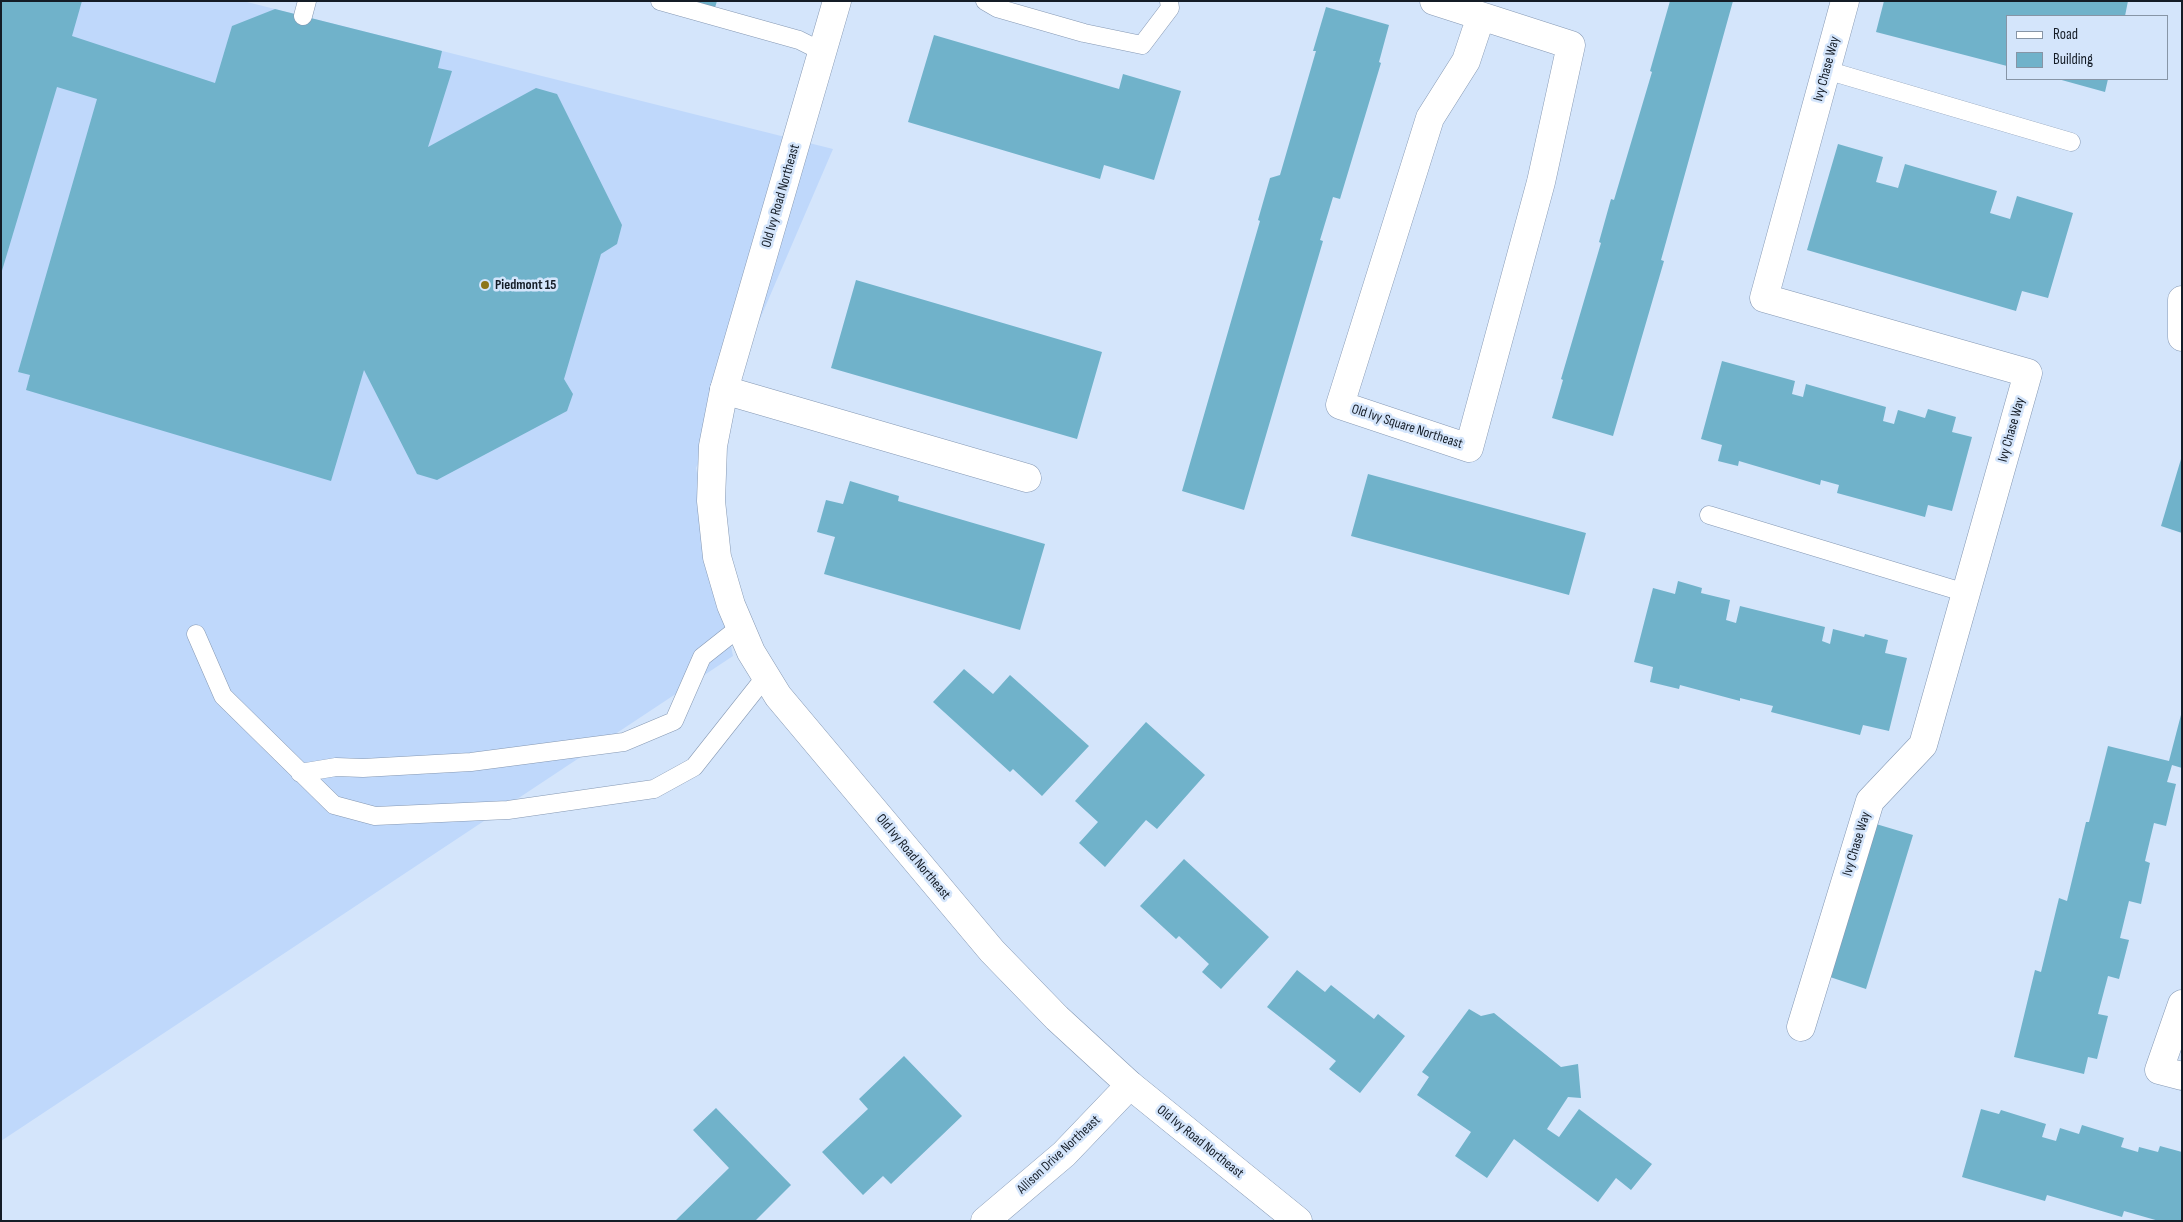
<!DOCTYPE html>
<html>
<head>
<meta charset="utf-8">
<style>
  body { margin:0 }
  #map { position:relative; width:2183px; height:1222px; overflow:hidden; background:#d4e5fb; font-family:"Sofia Sans Condensed",sans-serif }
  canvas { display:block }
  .frame { position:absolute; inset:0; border:2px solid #141c26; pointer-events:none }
  .legend { position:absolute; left:2006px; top:15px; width:162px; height:65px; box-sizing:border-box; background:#d4e5fb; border:1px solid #8795a6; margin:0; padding:6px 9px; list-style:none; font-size:15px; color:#141c26 }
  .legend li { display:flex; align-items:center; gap:10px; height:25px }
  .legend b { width:25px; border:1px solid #8795a6 }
</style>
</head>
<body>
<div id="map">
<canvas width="2183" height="1222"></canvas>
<div class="frame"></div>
<ul class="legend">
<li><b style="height:6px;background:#fff"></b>Road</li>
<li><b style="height:14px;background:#70b2ca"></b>Building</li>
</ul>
</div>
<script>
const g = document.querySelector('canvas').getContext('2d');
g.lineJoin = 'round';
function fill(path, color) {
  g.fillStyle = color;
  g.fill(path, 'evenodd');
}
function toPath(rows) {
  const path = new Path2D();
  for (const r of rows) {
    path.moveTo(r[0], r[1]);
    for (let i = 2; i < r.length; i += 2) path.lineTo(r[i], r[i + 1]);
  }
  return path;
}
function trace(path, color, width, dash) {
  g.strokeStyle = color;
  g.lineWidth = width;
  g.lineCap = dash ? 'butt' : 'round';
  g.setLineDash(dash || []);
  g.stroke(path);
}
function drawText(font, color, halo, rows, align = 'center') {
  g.font = font + ' "Sofia Sans Condensed",sans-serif';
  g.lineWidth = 5;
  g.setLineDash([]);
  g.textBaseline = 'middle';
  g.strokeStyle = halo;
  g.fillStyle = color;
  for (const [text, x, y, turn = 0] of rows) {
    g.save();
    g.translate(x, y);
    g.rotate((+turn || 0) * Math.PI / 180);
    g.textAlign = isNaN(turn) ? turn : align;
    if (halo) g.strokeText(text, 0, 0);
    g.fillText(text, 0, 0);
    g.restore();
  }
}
fill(toPath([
  [1,1,243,1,833,149,696,468,733,656,1,1141]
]), '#bfd8fb');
fill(toPath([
  [1,1,82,1,72,36,215,83,232,26,275,9,442,51,438,68,452,71,428,147,536,88,557,94,622,225,617,244,601,254,564,379,573,394,567,411,437,480,417,474,364,370,331,481,26,390,30,375,18,372,97,99,57,87,1,274],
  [679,1,717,1,714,11],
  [1670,1,1733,1,1661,260,1664,261,1613,436,1552,418,1563,380,1561,379,1601,243,1599,242,1611,199,1614,200,1652,72,1650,71],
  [1884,1,2128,1,2125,16,2007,16,2007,66,1876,32],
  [1326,7,1389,25,1379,62,1381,63,1340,199,1333,197,1320,240,1323,241,1244,510,1182,491,1260,221,1258,220,1270,178,1280,175,1316,51,1313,51],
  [934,35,1119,89,1123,74,1181,91,1154,180,1104,165,1100,179,908,122],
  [2058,79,2108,79,2105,92],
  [1838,144,1883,157,1876,182,1898,188,1905,164,1997,191,1990,213,2010,219,2017,196,2073,213,2048,298,2022,291,2016,311,1807,250],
  [856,280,1102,352,1077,439,831,368],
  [1722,361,1795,381,1792,394,1803,397,1806,384,1886,407,1883,421,1894,424,1898,410,1925,418,1928,409,1956,417,1952,432,1972,437,1952,511,1928,505,1925,517,1837,493,1839,485,1821,480,1820,485,1739,461,1738,466,1718,461,1722,445,1701,439],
  [2181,459,2182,459,2182,533,2161,526],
  [1368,474,1586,533,1569,595,1351,536],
  [850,481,899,496,898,501,1045,544,1020,630,824,574,835,537,817,532,826,500,843,504],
  [1678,581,1702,588,1701,593,1730,600,1726,620,1736,623,1740,606,1825,627,1822,641,1830,644,1833,629,1864,637,1865,634,1888,640,1885,653,1907,658,1889,731,1863,725,1860,735,1771,712,1773,706,1740,698,1740,701,1680,685,1679,689,1650,682,1653,667,1634,662,1653,588,1675,594],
  [964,669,993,694,1010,675,1089,746,1042,796,1013,769,1010,772,933,702],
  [2182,711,2182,768,2172,765,2167,782,2176,784,2166,826,2154,823,2145,861,2150,863,2141,904,2129,901,2120,938,2129,940,2119,979,2108,976,2098,1014,2108,1016,2097,1059,2088,1057,2084,1074,2014,1057,2035,970,2041,972,2059,898,2067,901,2086,822,2089,822,2108,746,2169,761],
  [1146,722,1205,775,1157,829,1146,820,1105,867,1079,843,1098,822,1075,801],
  [1876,824,1913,835,1866,989,1830,977],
  [1184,859,1269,937,1221,989,1202,972,1209,964,1179,936,1176,939,1140,906],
  [1297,970,1325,992,1331,985,1374,1019,1378,1014,1405,1036,1360,1093,1329,1069,1336,1061,1267,1007],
  [1469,1009,1481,1016,1494,1013,1561,1067,1578,1064,1581,1098,1568,1097,1547,1129,1559,1137,1579,1109,1652,1164,1631,1190,1616,1178,1598,1202,1514,1139,1487,1178,1455,1156,1471,1132,1417,1095,1429,1077,1422,1072],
  [904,1056,962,1116,891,1184,883,1176,863,1195,822,1152,868,1109,859,1099],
  [716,1108,791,1185,755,1221,675,1221,729,1168,693,1130],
  [1981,1109,1999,1114,2001,1110,2046,1124,2042,1137,2056,1141,2060,1128,2079,1134,2082,1125,2124,1138,2121,1147,2138,1152,2139,1147,2158,1152,2160,1146,2182,1152,2182,1221,2159,1221,2124,1211,2122,1217,2047,1195,2045,1201,1962,1177]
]), '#70b2ca');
const lane = toPath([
  [660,1,799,40,823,52],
  [985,1,997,8,1084,33,1142,45,1170,8,1169,1],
  [303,16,307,1],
  [1826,70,2071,142],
  [1709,515,1966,593],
  [196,634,223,696,334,805,375,816,508,810,654,789,694,767,766,676],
  [300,773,336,767,363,768,471,762,624,742,674,721,702,657,740,627]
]);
const street = toPath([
  [1434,1,1571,45,1541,182,1469,448,1340,405,1430,118,1466,61,1481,16],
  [2182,300,2182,337],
  [724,390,1027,478],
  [2182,1004,2159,1070,2182,1076],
  [1801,1027,1870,801,1923,745,2028,373,1764,298,1845,1],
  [985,1221,1064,1154,1130,1085]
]);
const secondary = toPath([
  [837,1,724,390,713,446,711,501,717,557,731,605,751,652,778,696,992,951,1057,1018,1130,1085,1298,1221]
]);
trace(lane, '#8598b3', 19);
trace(street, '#8598b3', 29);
trace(secondary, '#8598b3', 29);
trace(lane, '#fff', 18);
trace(street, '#fff', 28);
trace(secondary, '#fff', 28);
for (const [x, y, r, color] of [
  [485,285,5,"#8d7519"]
]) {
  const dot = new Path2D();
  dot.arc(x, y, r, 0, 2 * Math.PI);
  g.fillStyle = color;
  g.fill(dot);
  trace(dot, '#d4e5fb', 2);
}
drawText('14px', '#141c26', '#d4e5fb', [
  ["Ivy Chase Way",1827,69,-75],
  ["Old Ivy Road Northeast",781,196,-74],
  ["Old Ivy Square Northeast",1407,427,18],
  ["Ivy Chase Way",2012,430,-74],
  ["Ivy Chase Way",1857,844,-73],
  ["Old Ivy Road Northeast",913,857,50],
  ["Old Ivy Road Northeast",1200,1142,39],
  ["Allison Drive Northeast",1059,1155,-43]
]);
drawText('bold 14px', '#141c26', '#d4e5fb', [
  ["Piedmont 15",495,285]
], 'left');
</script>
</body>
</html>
